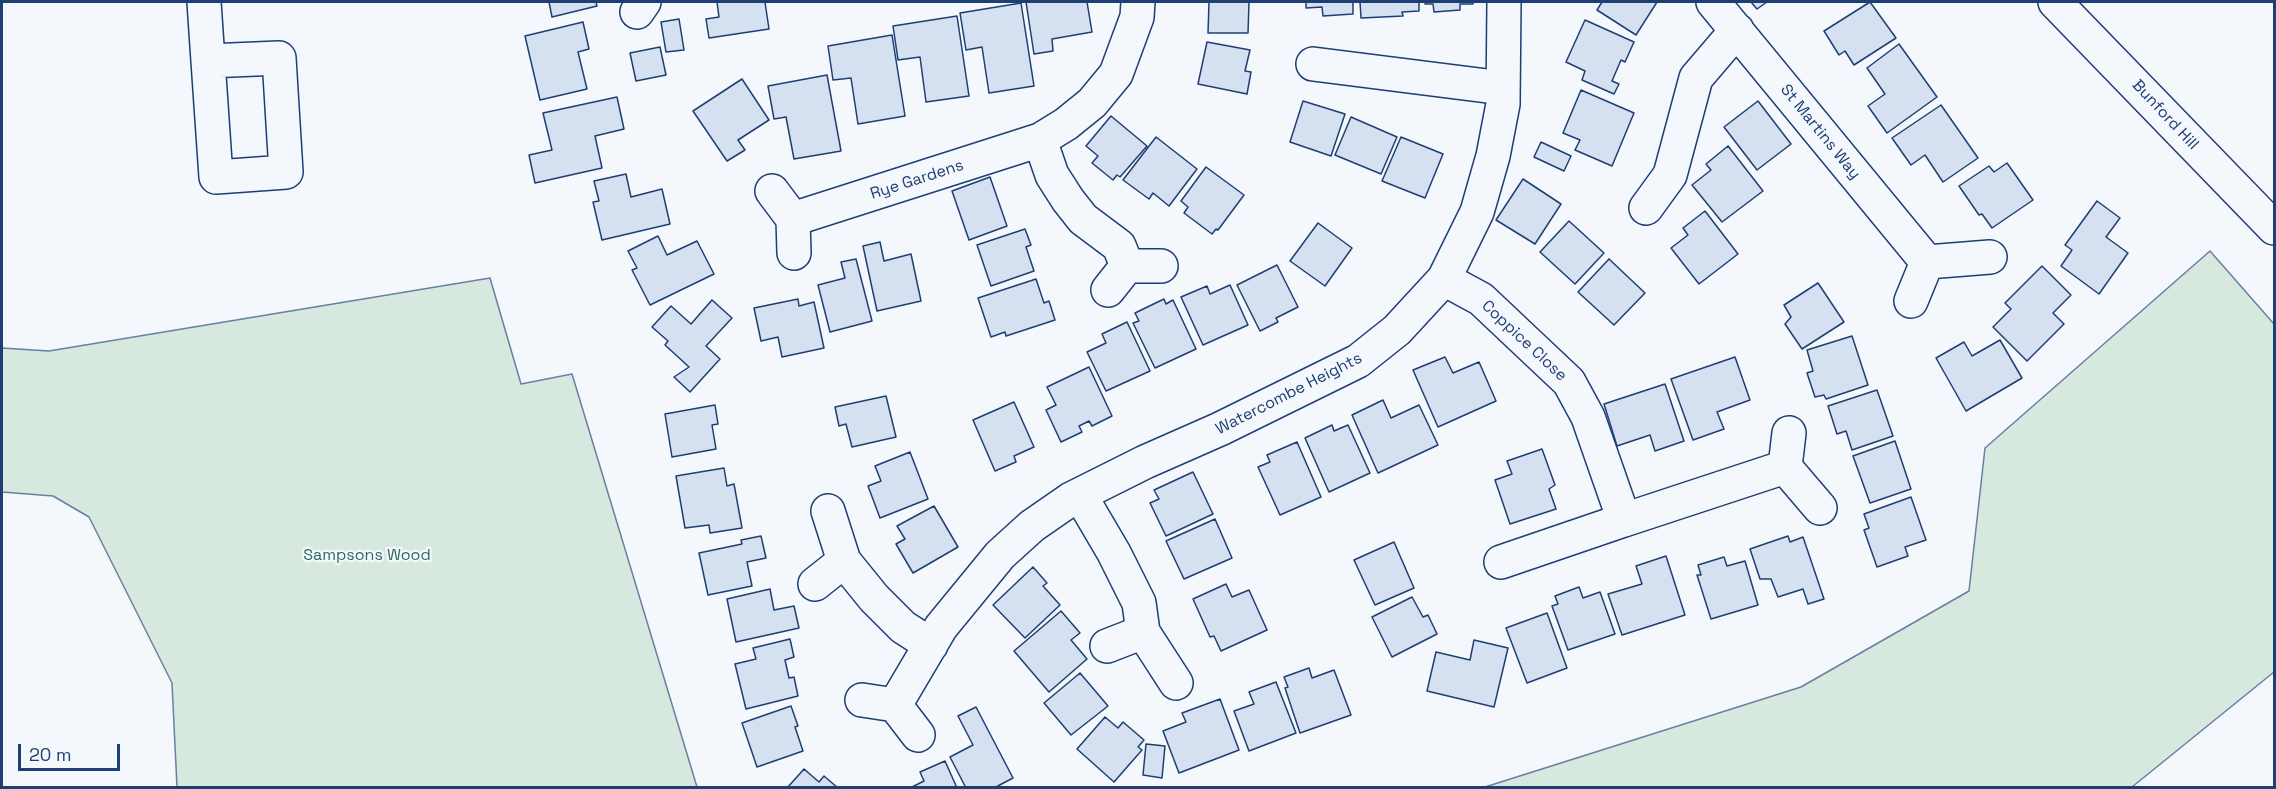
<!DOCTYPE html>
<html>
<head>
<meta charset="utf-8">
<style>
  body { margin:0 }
  #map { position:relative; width:2276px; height:789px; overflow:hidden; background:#f4f7fb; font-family:"Space Grotesk",sans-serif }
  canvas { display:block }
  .frame { position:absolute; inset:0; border:3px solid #1d3f73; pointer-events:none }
  .scale { position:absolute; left:18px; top:744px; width:102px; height:27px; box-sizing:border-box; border:3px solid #1d3f73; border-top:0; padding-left:8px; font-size:18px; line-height:21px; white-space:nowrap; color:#1d3f73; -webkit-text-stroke:4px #f4f7fb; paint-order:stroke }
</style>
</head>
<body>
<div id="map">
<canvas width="2276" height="789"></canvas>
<div class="frame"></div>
<div class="scale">20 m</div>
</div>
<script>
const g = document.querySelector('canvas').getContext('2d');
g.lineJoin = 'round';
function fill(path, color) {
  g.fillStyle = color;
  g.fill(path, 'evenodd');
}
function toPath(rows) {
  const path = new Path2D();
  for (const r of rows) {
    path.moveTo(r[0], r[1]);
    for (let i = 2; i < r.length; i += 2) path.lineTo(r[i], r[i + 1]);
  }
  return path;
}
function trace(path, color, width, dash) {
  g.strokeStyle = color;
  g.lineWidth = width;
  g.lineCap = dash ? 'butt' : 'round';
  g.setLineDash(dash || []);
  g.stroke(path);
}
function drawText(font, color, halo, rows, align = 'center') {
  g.font = font + ' "Space Grotesk",sans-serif';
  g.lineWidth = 4.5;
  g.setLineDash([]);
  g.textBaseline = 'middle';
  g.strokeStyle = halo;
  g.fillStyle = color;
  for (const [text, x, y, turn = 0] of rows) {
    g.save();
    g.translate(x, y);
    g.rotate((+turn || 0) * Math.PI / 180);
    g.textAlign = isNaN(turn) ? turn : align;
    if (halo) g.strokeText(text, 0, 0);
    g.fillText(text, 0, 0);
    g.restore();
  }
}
const green = toPath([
  [2210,251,2274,324,2274,672,2132,787,1485,787,1801,687,1969,591,1985,448,2210,251],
  [490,278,521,384,572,374,697,787,177,787,172,683,89,517,53,496,2,492,2,348,49,351,490,278]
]);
fill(green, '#d7e8df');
trace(green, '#687fa3', 1.5);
const building = toPath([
  [549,2,596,2,597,6,552,17,549,2],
  [717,2,765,2,769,29,709,38,706,19,719,17,717,2],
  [1026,2,1087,2,1092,32,1052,39,1053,51,1034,54,1026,2],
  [1209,2,1249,2,1248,33,1208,33,1209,2],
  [1306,2,1353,2,1353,14,1323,16,1322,7,1306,8,1306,2],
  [1360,2,1419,2,1419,11,1402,12,1403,16,1361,18,1360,2],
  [1425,2,1473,2,1473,4,1460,4,1460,10,1434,12,1433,4,1425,4,1425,2],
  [1602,2,1657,2,1636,35,1597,10,1602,2],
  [1751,2,1767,2,1757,9,1751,2],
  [1870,2,1896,38,1854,65,1845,51,1839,55,1824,31,1870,2],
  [1021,3,1034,86,989,93,982,47,966,50,960,13,1021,3],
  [957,16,969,96,926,102,920,57,898,60,893,26,957,16],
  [679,19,684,50,666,52,661,22,679,19],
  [1585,20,1634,42,1625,62,1621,60,1612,81,1619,84,1614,94,1582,80,1585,71,1566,62,1585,20],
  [583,22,589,49,578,52,587,89,540,100,525,36,583,22],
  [892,35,905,116,858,124,851,78,833,80,828,46,892,35],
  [1207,42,1250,50,1245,71,1251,72,1247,94,1198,84,1207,42],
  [1899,44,1937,97,1887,133,1868,106,1885,94,1867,68,1899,44],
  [660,47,666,75,636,81,630,53,660,47],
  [827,75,841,151,794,159,786,117,774,119,768,86,827,75],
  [742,79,769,120,738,140,745,150,727,161,693,111,742,79],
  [1581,90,1634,113,1612,166,1575,150,1580,140,1563,133,1581,90],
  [617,97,624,129,595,136,602,168,535,183,529,155,552,150,543,113,617,97],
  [1303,101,1345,114,1331,156,1290,142,1303,101],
  [1758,101,1791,144,1757,170,1724,127,1758,101],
  [1941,105,1978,158,1943,182,1925,155,1911,165,1892,138,1941,105],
  [1111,116,1147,146,1120,177,1117,175,1113,180,1092,163,1098,156,1086,146,1111,116],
  [1351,117,1397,137,1381,174,1335,155,1351,117],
  [1156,137,1197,169,1169,206,1153,193,1149,199,1123,180,1156,137],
  [1401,137,1443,154,1425,198,1382,181,1401,137],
  [1541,142,1571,156,1564,171,1534,157,1541,142],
  [1728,146,1763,191,1722,222,1692,185,1711,170,1706,164,1728,146],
  [2007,163,2033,200,1992,228,1982,214,1979,215,1959,186,1989,166,1994,172,2007,163],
  [1206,167,1244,195,1218,230,1216,229,1212,234,1184,213,1188,207,1181,201,1206,167],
  [626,174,631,197,662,189,670,224,602,240,593,202,599,201,594,181,626,174],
  [990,177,1007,226,969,240,952,191,990,177],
  [1523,179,1561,204,1535,244,1496,220,1523,179],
  [2097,201,2120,218,2106,237,2128,253,2099,294,2061,266,2072,250,2065,245,2097,201],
  [1705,211,1738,254,1699,284,1671,248,1688,235,1683,228,1705,211],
  [1569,221,1604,253,1575,284,1540,252,1569,221],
  [1318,223,1352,248,1325,286,1290,261,1318,223],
  [1025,229,1031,245,1026,247,1034,271,991,286,977,245,1025,229],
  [658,236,667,255,697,241,714,274,650,305,632,270,637,268,628,251,658,236],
  [880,242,884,261,911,254,921,301,877,311,863,246,880,242],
  [856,259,872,321,830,332,818,285,845,278,841,262,856,259],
  [1609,259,1645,293,1614,325,1578,292,1609,259],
  [1277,265,1298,307,1276,318,1278,322,1260,331,1237,285,1277,265],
  [2042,266,2071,295,2053,313,2064,324,2027,361,1993,327,2011,309,2005,303,2042,266],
  [1036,279,1044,303,1049,301,1055,320,1006,336,1005,332,991,337,978,298,1036,279],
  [1818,283,1844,322,1802,349,1785,324,1791,317,1784,305,1818,283],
  [1230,285,1248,325,1203,345,1181,297,1207,286,1210,294,1230,285],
  [798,299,799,306,814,302,824,348,782,357,778,337,761,341,754,308,798,299],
  [1164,299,1166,304,1173,300,1196,349,1155,368,1133,323,1139,321,1135,313,1164,299],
  [712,300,732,318,706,346,720,359,690,392,674,377,689,367,665,345,668,341,652,327,671,306,691,324,712,300],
  [1127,322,1150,371,1106,391,1087,352,1106,343,1102,334,1127,322],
  [1852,336,1868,385,1826,399,1824,395,1815,397,1807,373,1813,371,1807,350,1852,336],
  [2000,340,2022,378,1966,411,1936,358,1964,342,1972,356,2000,340],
  [1445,357,1453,373,1479,362,1496,401,1438,427,1413,370,1445,357],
  [1735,357,1750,400,1717,412,1724,429,1693,440,1671,379,1735,357],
  [1089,367,1112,416,1092,426,1089,421,1079,426,1082,432,1061,442,1046,410,1056,405,1047,387,1089,367],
  [1665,384,1684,441,1655,451,1650,435,1617,446,1604,404,1665,384],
  [1877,390,1893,436,1852,450,1846,431,1837,434,1828,406,1877,390],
  [886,396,896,437,852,447,846,424,839,426,835,407,886,396],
  [1383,400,1391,418,1419,405,1438,445,1378,473,1352,415,1383,400],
  [1014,402,1034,447,1014,456,1016,462,995,471,973,420,1014,402],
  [715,405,718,424,712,425,716,449,672,457,665,414,715,405],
  [1332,425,1334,431,1348,425,1370,473,1329,492,1305,438,1332,425],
  [1895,441,1911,489,1870,503,1853,456,1895,441],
  [1297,442,1321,497,1280,515,1258,467,1270,462,1267,455,1297,442],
  [1542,449,1555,485,1549,489,1556,509,1510,524,1495,480,1512,474,1507,461,1542,449],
  [910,452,928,499,880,518,868,486,881,481,875,466,910,452],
  [724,468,727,486,734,484,742,528,710,533,709,525,685,528,676,476,724,468],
  [1193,472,1213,514,1166,536,1150,503,1159,499,1154,490,1193,472],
  [1911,497,1926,540,1905,547,1908,556,1877,567,1864,530,1869,528,1864,514,1911,497],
  [934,506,958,547,913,573,896,544,905,539,897,526,934,506],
  [1215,519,1232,558,1184,579,1166,541,1215,519],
  [761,536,766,558,747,562,752,586,708,595,699,553,742,544,741,540,761,536],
  [1788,536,1790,542,1803,537,1824,599,1808,604,1803,589,1778,597,1771,579,1760,579,1750,549,1788,536],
  [1394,542,1414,588,1375,605,1354,560,1394,542],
  [1666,556,1685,615,1622,635,1608,594,1642,584,1636,566,1666,556],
  [1724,557,1727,566,1745,561,1758,605,1711,619,1697,575,1701,575,1698,565,1724,557],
  [1033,567,1047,583,1043,586,1060,605,1025,638,993,605,1033,567],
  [1226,584,1232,597,1249,590,1267,630,1221,651,1214,636,1210,637,1193,599,1226,584],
  [1579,587,1583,598,1600,592,1615,634,1568,650,1552,606,1558,604,1555,596,1579,587],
  [770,589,774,610,794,606,799,628,736,642,727,599,770,589],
  [1412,597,1423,617,1428,615,1437,634,1392,657,1372,617,1412,597],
  [1061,611,1080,633,1071,640,1087,659,1049,692,1014,651,1061,611],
  [1547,613,1567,668,1527,683,1506,628,1547,613],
  [790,639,794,657,785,660,789,678,794,677,798,696,746,709,735,664,756,659,753,648,790,639],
  [1474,640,1508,648,1494,707,1427,691,1436,652,1470,660,1474,640],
  [1309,668,1312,678,1334,670,1351,715,1300,733,1285,688,1288,687,1284,677,1309,668],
  [1080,673,1108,706,1071,735,1044,703,1080,673],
  [1276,682,1296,733,1249,751,1234,711,1254,704,1249,692,1276,682],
  [1220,699,1239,750,1179,773,1163,731,1186,722,1182,713,1220,699],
  [791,706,798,726,795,727,803,751,757,767,742,723,791,706],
  [976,707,1013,778,994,788,966,788,950,757,973,745,958,716,976,707],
  [1105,717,1118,728,1123,722,1144,740,1138,747,1142,750,1114,782,1077,749,1105,717],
  [1146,744,1165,746,1162,778,1143,775,1146,744],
  [945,761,957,788,910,788,924,781,920,772,945,761],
  [804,769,819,782,824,776,838,788,787,788,804,769]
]);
fill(building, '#d5e0f0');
trace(building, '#1d3f73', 1.5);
const minor = toPath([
  [204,2,208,61,216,177,286,172,279,58,208,61],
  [1713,2,1927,262,1990,257],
  [637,12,644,2],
  [1313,64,1503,88],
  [1040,140,1052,175,1068,200,1083,219,1119,246,1127,266,1108,290],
  [772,191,793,219,1040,140,1066,124,1092,103,1116,74,1137,17,1138,2],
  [1646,208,1670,175,1696,78,1737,30],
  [793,219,794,253],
  [1127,266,1161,266],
  [1444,279,1481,299,1569,382,1588,417,1624,520,1785,467,1789,433],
  [1911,301,1927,262],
  [1785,467,1820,508],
  [1080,495,1114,553,1139,603,1143,632,1176,683],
  [828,511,844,561,874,598,903,627,931,645],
  [1501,562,1624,520],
  [815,584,844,561],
  [1107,646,1143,632],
  [862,700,895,705,941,627,1000,555,1032,526,1071,499,1145,462,1220,429,1358,361,1397,330,1444,279,1477,212,1493,156,1503,104,1504,2],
  [895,705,918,735]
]);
const highway = toPath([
  [2055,2,2274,228]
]);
trace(minor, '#1d3f73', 36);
trace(highway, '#1d3f73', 36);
trace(minor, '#f4f7fb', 33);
trace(highway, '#f4f7fb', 33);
drawText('16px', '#1d3f73', '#f4f7fb', [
  ["Bunford Hill",2165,115,47],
  ["St Martins Way",1820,132,51],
  ["Rye Gardens",917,180,-18],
  ["Coppice Close",1524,341,43],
  ["Watercombe Heights",1289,394,-27]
]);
drawText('16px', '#2c6c60', '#f4f7fb', [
  ["Sampsons Wood",367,556]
]);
</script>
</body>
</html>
